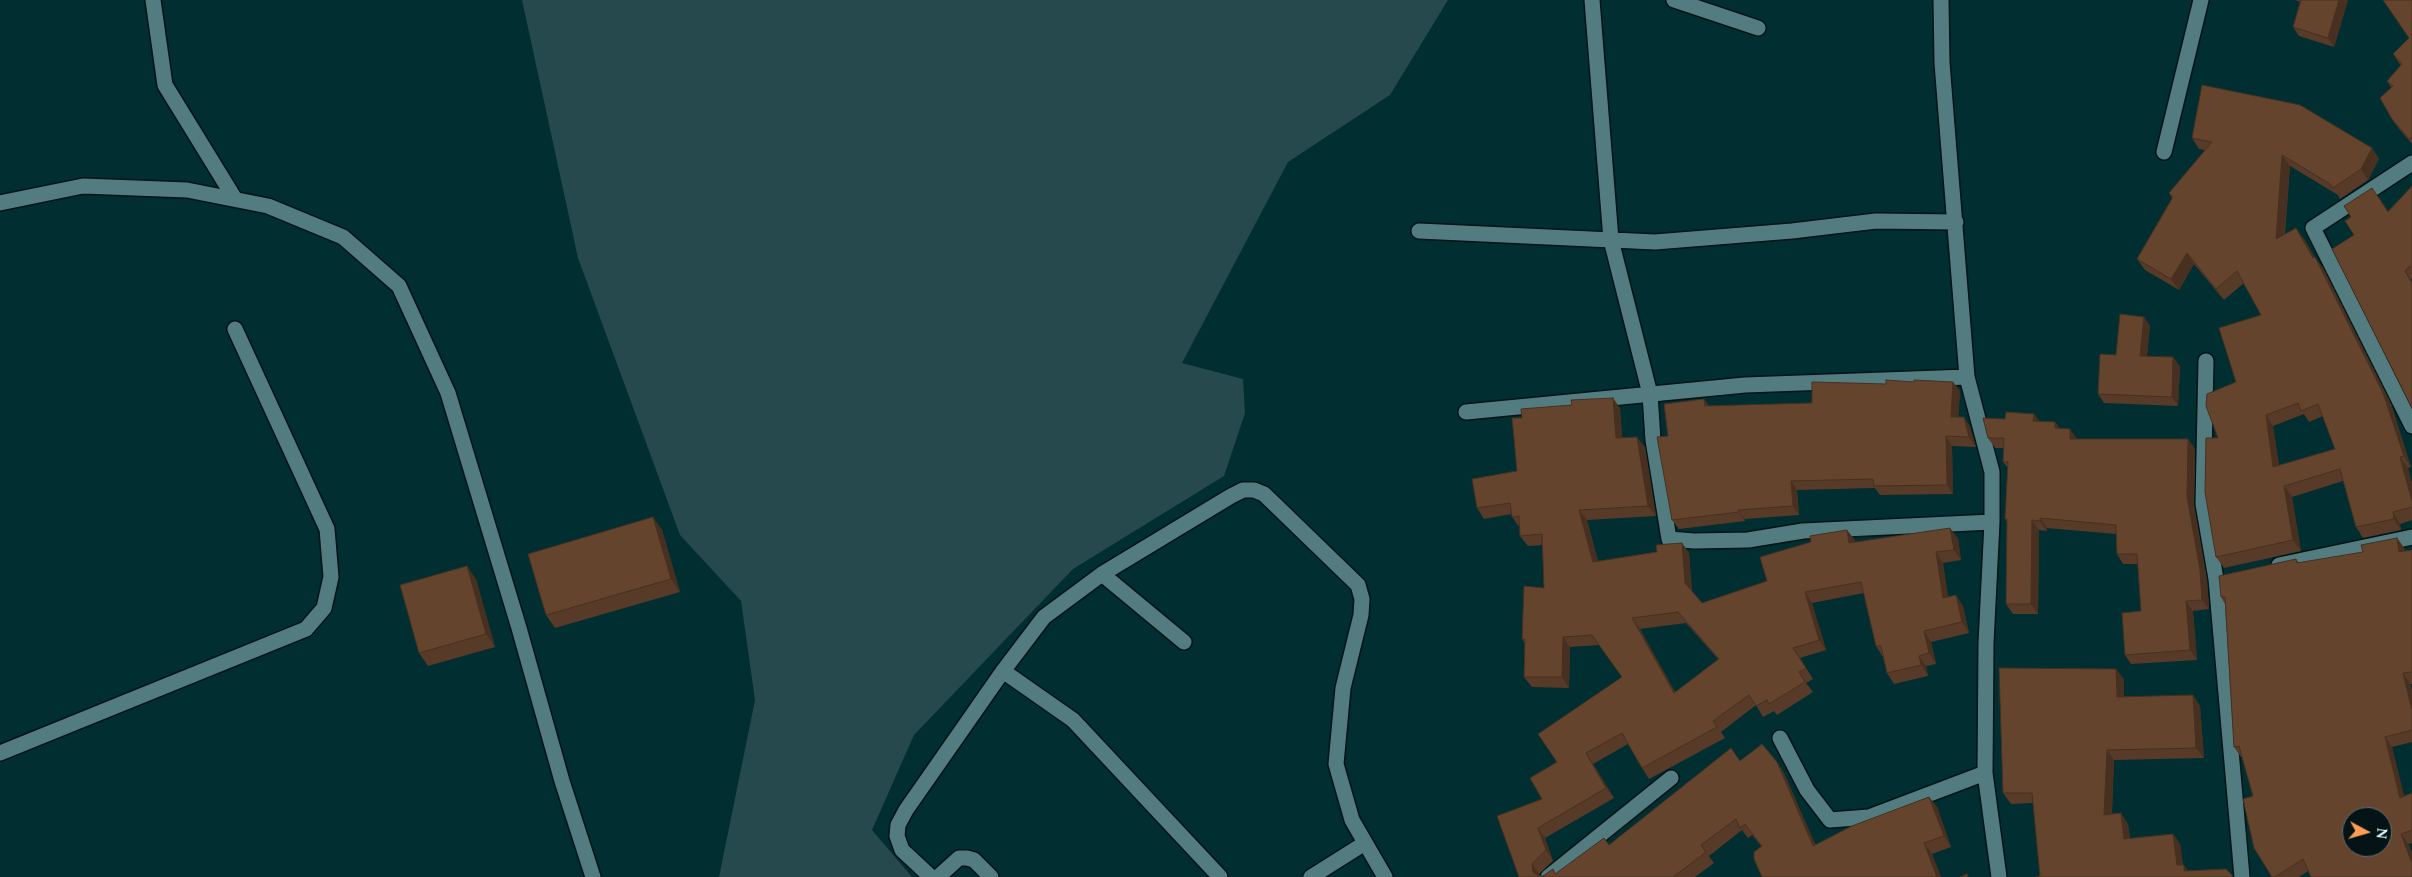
<!DOCTYPE html>
<html>
<head>
<meta charset="utf-8">
<style>
  body { margin:0 }
  #map { position:relative; width:2412px; height:877px; overflow:hidden; background:#012e31; font-family:Spectral,serif }
  canvas { display:block }
  .north { position:absolute; left:2342px; top:807px; width:50px; height:50px; box-sizing:border-box; background:#041315; border:1px solid #5e6f71; border-radius:50%; rotate:96deg; font-size:14px; font-weight:700; line-height:20px; text-align:center; color:#e4fafc }
  .north::after { content:''; display:block; margin:auto; width:18px; height:22px; background:#fd9d55; clip-path:polygon(50% 0,100% 100%,50% 72%,0 100%) }
</style>
</head>
<body>
<div id="map">
<canvas width="2412" height="877"></canvas>
<div class="north">N</div>
</div>
<script>
const g = document.querySelector('canvas').getContext('2d');
g.lineJoin = 'round';
function fill(path, color) {
  g.fillStyle = color;
  g.fill(path, 'evenodd');
}
function toPath(rows) {
  const path = new Path2D();
  for (const r of rows) {
    path.moveTo(r[0], r[1]);
    for (let i = 2; i < r.length; i += 2) path.lineTo(r[i], r[i + 1]);
  }
  return path;
}
function trace(path, color, width, dash) {
  g.strokeStyle = color;
  g.lineWidth = width;
  g.lineCap = dash ? 'butt' : 'round';
  g.setLineDash(dash || []);
  g.stroke(path);
}
fill(toPath([
  [522,0,1448,0,1390,95,1288,162,1182,363,1243,379,1245,413,1224,476,1073,569,914,735,872,830,912,877,719,877,755,700,741,601,680,535,578,258]
]), '#25494c');
const lane = toPath([
  [153,0,165,85,235,199],
  [0,203,83,186,187,190,268,206,343,237,399,286,448,393,519,628,562,781,593,877],
  [0,753,306,629,324,608,331,577,327,529,235,329]
]);
const street = toPath([
  [1592,0,1611,240,1650,394,1653,440,1669,539,1694,541,1748,540,1803,531,1992,522],
  [1674,0,1758,28],
  [1941,0,1942,63,1967,377,1992,472,1992,522,1986,643,1985,773,1999,877],
  [2164,152,2201,0],
  [2412,163,2313,228,2412,426],
  [1419,231,1655,242,1792,231,1876,221,1956,222],
  [2206,361,2203,504,2216,579,2242,877],
  [1466,412,1745,385,1967,377],
  [2279,565,2412,537],
  [1102,574,1184,642],
  [1003,671,1073,720,1220,877],
  [1780,738,1807,790,1830,820,1869,817,1985,773],
  [931,877,902,850,897,836,898,825,906,810,1003,671,1044,617,1102,574,1231,496,1243,490,1254,490,1264,494,1358,585,1362,599,1361,615,1343,688,1336,764,1352,820,1385,877],
  [938,877,959,858,967,858,974,860,991,877],
  [1311,877,1365,843],
  [1548,877,1671,778]
]);
trace(lane, '#011416', 18);
trace(street, '#011416', 18);
trace(lane, '#537c80', 15);
trace(street, '#537c80', 15);
fill(toPath([
  [2295,0,2348,0,2334,47,2299,36,2293,27,2300,2],
  [2412,0,2412,144,2399,129,2392,119,2391,87,2387,81,2401,66,2393,54,2409,38],
  [2192,138,2372,148,2379,159,2368,180,2340,199,2338,195,2290,166,2285,234,2304,239,2315,258,2323,268,2391,404,2411,467,2408,468,2412,484,2412,520,2400,524,2401,530,2363,538,2356,527,2343,481,2292,497,2301,551,2224,568,2216,557,2218,438,2236,382,2261,315,2244,283,2224,300,2194,264,2179,290,2145,270,2137,259,2172,198,2169,193,2205,150,2199,149],
  [2304,414,2309,422,2323,416,2335,449,2279,466,2273,426],
  [2412,186,2412,278,2411,280,2354,235,2351,217,2378,196,2388,211],
  [2144,317,2150,326,2147,356,2180,366,2178,406,2104,403,2098,394,2116,355],
  [1914,382,1953,382,1960,391,1958,417,1964,417,1970,427,1976,447,1952,446,1953,494,1880,495,1875,488,1797,490,1799,515,1745,519,1745,521,1679,529,1672,520,1668,436,1709,406,1812,403,1886,384],
  [1572,405,1620,408,1622,437,1645,447,1656,516,1587,520,1598,561,1657,552,1682,543,1689,553,1692,592,1702,603,1767,581,1811,542,1847,530,1855,542,1958,538,1961,560,1943,563,1948,597,1963,606,1969,633,1931,642,1936,664,1926,666,1928,676,1894,684,1887,673,1883,657,1876,646,1864,593,1812,603,1826,650,1800,658,1813,679,1806,683,1813,692,1777,715,1774,711,1763,717,1756,705,1721,732,1725,738,1649,779,1642,768,1628,744,1593,764,1614,798,1545,838,1553,861,1539,874,1539,875,1543,876,1553,869,1556,874,1609,845,1741,761,1777,762,1784,773,1815,845,1929,797,1937,807,1951,847,1932,854,1941,877,1762,877,1761,846,1752,835,1748,838,1742,830,1709,856,1714,863,1695,877,1519,877,1542,799,1557,762,1622,677,1599,645,1570,647,1569,688,1532,687,1524,677,1525,644,1522,639,1544,588,1543,545,1528,546,1520,536,1520,528,1512,517,1512,514,1484,519,1477,508,1517,471,1522,418],
  [1686,623,1718,659,1675,693,1640,629],
  [2034,414,2039,421,2055,422,2060,429,2077,439,2188,439,2195,449,2194,505,2207,580,2209,609,2193,611,2197,660,2131,664,2125,655,2141,611,2138,564,2123,564,2117,554,2116,534,2047,528,2047,531,2039,530,2038,614,2013,614,2006,604,2007,522,2005,519,2008,468,2003,462,2004,448,1995,448,1988,438],
  [662,530,680,592,555,628,546,615],
  [2397,538,2404,548,2405,551,2412,550,2412,684,2410,684,2412,691,2412,742,2392,747,2404,796,2412,793,2412,843,2308,871,2299,877,2272,877,2253,796,2242,757,2241,757,2234,747,2225,604,2221,597,2296,559,2299,563,2363,552],
  [476,579,495,647,428,666,419,653],
  [2124,679,2124,697,2193,695,2200,706,2204,758,2114,760,2112,814,2128,824,2130,839,2173,834,2180,844,2183,865,2184,865,2188,871,2232,875,2233,877,2036,877,2040,876,2033,803,2011,804,2003,793]
]), '#573a27');
fill(toPath([
  [2339,0,2348,0,2334,47,2328,38],
  [2372,148,2379,159,2368,180,2361,169],
  [2282,155,2290,166,2283,250,2276,239],
  [2296,228,2304,239,2321,269,2315,257,2323,268,2391,404,2411,467,2404,456,2313,258],
  [2187,253,2194,264,2179,290,2171,279],
  [2144,317,2150,326,2146,364,2140,356],
  [2173,357,2180,366,2178,406,2172,397],
  [1953,382,1960,391,1958,426,1951,417],
  [1613,398,1620,408,1623,448,1616,438],
  [1704,399,1711,408,1705,406],
  [2034,414,2041,423,2033,421],
  [2266,415,2273,426,2281,478,2273,467],
  [1964,417,1970,427,1976,447,1969,437],
  [2055,422,2062,432,2055,428],
  [2070,429,2077,439,2070,439],
  [1946,436,1952,446,1953,494,1947,485],
  [1637,437,1645,447,1656,516,1648,506],
  [2188,439,2195,449,2194,505,2207,580,2209,609,2202,600,2187,496],
  [2400,457,2408,468,2412,484,2412,501],
  [1791,481,1797,490,1799,515,1793,506],
  [2284,486,2292,497,2301,551,2293,540],
  [1579,510,1587,520,1601,573,1593,562],
  [1738,510,1745,519,1745,521,1739,512],
  [2393,512,2400,524,2401,530,2394,519],
  [653,517,662,530,680,592,671,579],
  [2040,518,2047,528,2047,531,2040,521],
  [2032,520,2039,530,2038,614,2031,604],
  [1950,528,1958,538,1961,560,1954,550],
  [1847,530,1855,540,1857,553,1849,543],
  [2397,538,2404,548,2407,562,2399,552],
  [1682,543,1689,553,1692,594,1685,583],
  [1936,552,1943,563,1950,609,1943,598],
  [467,566,476,579,495,647,486,634],
  [1805,592,1812,603,1826,650,1819,640],
  [1956,595,1963,606,1969,633,1962,622],
  [2186,601,2193,611,2197,660,2190,650],
  [1632,618,1640,629,1682,704,1674,693],
  [1924,631,1931,642,1936,664,1929,653],
  [1563,637,1570,647,1569,688,1562,677],
  [1919,656,1926,666,1928,676,1921,665],
  [2116,669,2124,679,2124,708,2117,697],
  [2403,673,2410,684,2412,691,2412,710],
  [2193,695,2200,706,2204,758,2196,748],
  [2385,737,2392,747,2407,809,2400,798],
  [2107,750,2114,760,2111,826,2104,815],
  [1586,753,1593,764,1614,798,1606,788],
  [1777,762,1784,773,1821,857,1813,846],
  [1929,797,1937,807,1951,847,1944,836],
  [2121,813,2128,824,2132,850,2124,839],
  [1538,828,1545,838,1553,861,1546,850],
  [2173,834,2180,844,2184,876,2177,865],
  [2401,834,2409,845,2412,854,2412,863],
  [1924,843,1932,854,1941,877,1937,877],
  [1532,864,1539,874,1540,877,1533,872],
  [2184,865,2191,876,2184,871]
]), '#473020');
const building = toPath([
  [2301,0,2339,0,2328,38,2293,27,2301,0],
  [2383,0,2412,0,2412,137,2409,139,2392,119,2380,98,2393,86,2387,81,2402,64,2393,54,2409,38,2383,0],
  [2202,85,2300,105,2372,148,2361,169,2333,188,2330,184,2282,155,2276,239,2296,228,2313,258,2315,257,2383,393,2404,456,2400,457,2412,501,2412,507,2393,512,2394,519,2356,527,2340,469,2284,486,2293,540,2216,557,2205,492,2206,438,2218,438,2206,406,2207,394,2236,382,2219,328,2261,315,2237,271,2216,289,2187,253,2171,279,2137,259,2173,197,2169,193,2212,142,2192,138,2202,85],
  [2298,403,2301,411,2318,404,2335,449,2273,467,2266,415,2298,403],
  [2412,186,2412,264,2405,271,2412,283,2412,408,2332,249,2354,235,2345,221,2351,217,2344,206,2372,188,2388,212,2412,186],
  [2120,314,2144,317,2140,356,2173,357,2172,397,2098,394,2100,354,2116,355,2120,314],
  [1886,380,1914,382,1914,380,1953,382,1951,417,1964,417,1969,437,1946,436,1947,485,1874,486,1873,479,1791,481,1793,506,1738,510,1739,512,1672,520,1657,437,1668,436,1664,404,1704,399,1705,406,1812,403,1812,382,1886,384,1886,380],
  [1613,398,1616,438,1637,437,1648,506,1579,510,1593,562,1657,552,1656,545,1682,543,1685,583,1702,603,1767,581,1760,557,1811,542,1810,536,1847,530,1849,543,1950,528,1954,550,1936,552,1943,598,1956,595,1962,622,1924,631,1929,653,1919,656,1921,665,1887,673,1881,646,1876,646,1861,582,1805,592,1819,640,1793,648,1806,668,1799,672,1805,682,1769,704,1767,700,1756,706,1749,695,1713,721,1717,727,1642,768,1622,733,1586,753,1606,788,1538,828,1546,850,1532,864,1533,872,1537,875,1543,876,1553,869,1555,874,1604,838,1609,845,1731,748,1740,761,1762,744,1777,762,1813,846,1852,826,1929,797,1944,836,1924,843,1937,877,1762,877,1754,859,1754,852,1762,846,1745,824,1740,828,1736,819,1701,845,1706,852,1673,877,1519,877,1497,816,1542,799,1530,778,1557,762,1538,734,1622,677,1592,635,1563,637,1562,677,1524,677,1525,639,1522,639,1524,586,1544,588,1542,534,1520,536,1519,516,1512,517,1510,503,1477,508,1472,479,1517,471,1512,418,1522,418,1521,409,1572,405,1571,400,1613,398],
  [1678,612,1719,659,1674,693,1632,618,1678,612],
  [2006,412,2034,414,2033,421,2055,422,2055,428,2070,429,2070,439,2188,439,2187,496,2200,570,2202,600,2186,601,2190,650,2125,655,2122,613,2141,611,2137,554,2117,554,2116,525,2040,518,2040,521,2032,520,2031,604,2006,604,2007,519,2005,519,2008,462,2003,462,2004,438,1988,438,1983,418,2005,419,2006,412],
  [653,517,671,579,546,615,528,554,653,517],
  [2397,538,2399,552,2412,550,2412,672,2403,673,2412,710,2412,730,2385,737,2400,798,2412,793,2412,830,2401,834,2412,863,2412,877,2311,877,2303,859,2275,877,2272,877,2254,848,2243,799,2253,796,2239,746,2234,747,2225,597,2221,597,2219,576,2296,559,2297,563,2363,552,2361,545,2397,538],
  [2352,817,2382,817,2382,847,2352,847,2352,817],
  [467,566,486,634,419,653,400,585,467,566],
  [1999,668,2116,669,2117,697,2193,695,2196,748,2107,750,2104,815,2121,813,2124,839,2173,834,2177,865,2184,865,2184,871,2226,869,2232,875,2232,877,2036,877,2040,876,2032,793,2003,793,1999,668],
  [1967,874,1968,877,1960,877,1967,874]
]);
fill(building, '#65442d');
trace(building, '#473020', 1);
</script>
</body>
</html>
